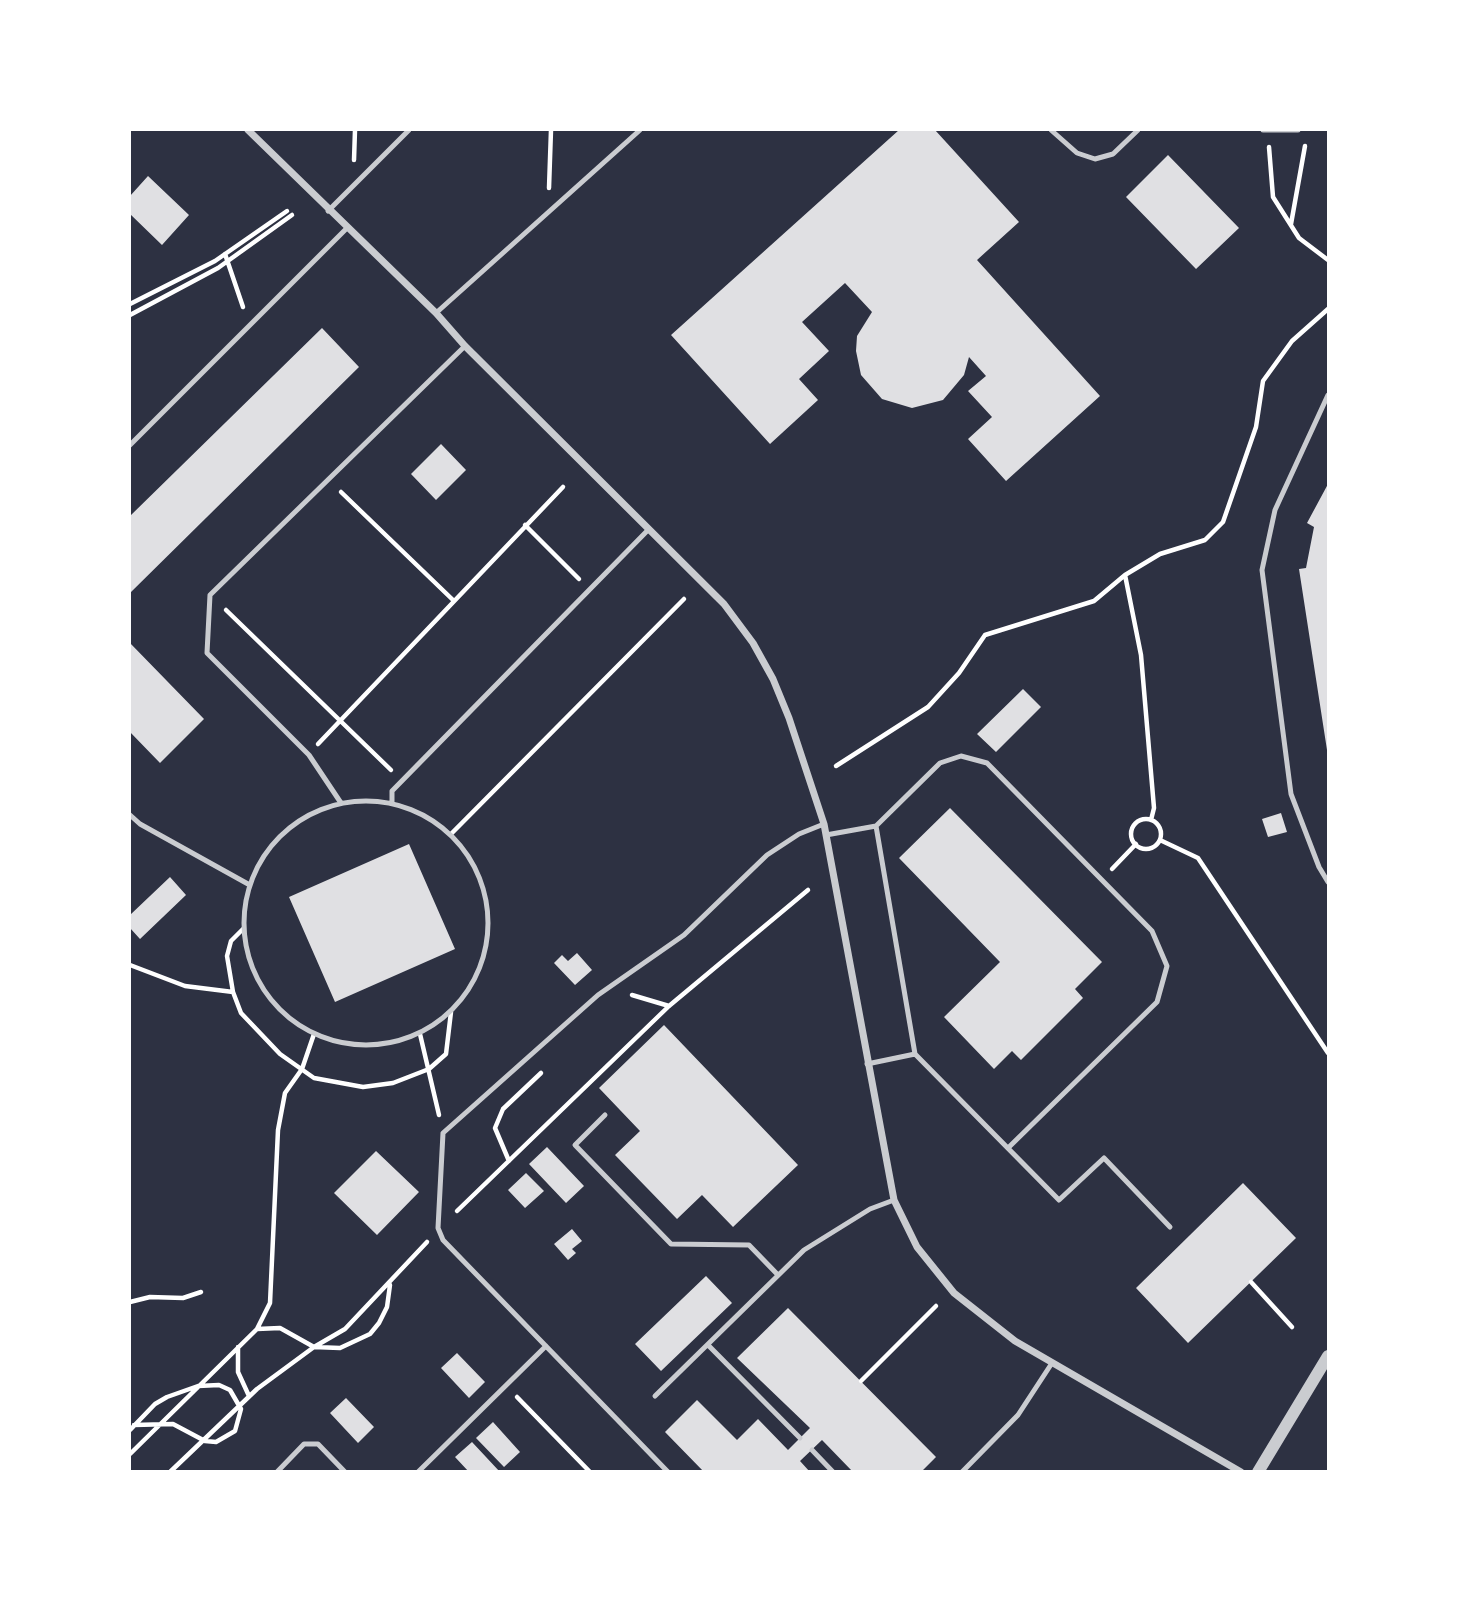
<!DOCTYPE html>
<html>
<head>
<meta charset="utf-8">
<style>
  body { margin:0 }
  #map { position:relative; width:1458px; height:1601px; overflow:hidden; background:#2d3142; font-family:"Playfair Display",serif }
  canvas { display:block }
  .frame { position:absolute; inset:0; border:131px solid #fff; pointer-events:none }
</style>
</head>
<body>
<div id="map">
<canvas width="1458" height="1601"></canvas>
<div class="frame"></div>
</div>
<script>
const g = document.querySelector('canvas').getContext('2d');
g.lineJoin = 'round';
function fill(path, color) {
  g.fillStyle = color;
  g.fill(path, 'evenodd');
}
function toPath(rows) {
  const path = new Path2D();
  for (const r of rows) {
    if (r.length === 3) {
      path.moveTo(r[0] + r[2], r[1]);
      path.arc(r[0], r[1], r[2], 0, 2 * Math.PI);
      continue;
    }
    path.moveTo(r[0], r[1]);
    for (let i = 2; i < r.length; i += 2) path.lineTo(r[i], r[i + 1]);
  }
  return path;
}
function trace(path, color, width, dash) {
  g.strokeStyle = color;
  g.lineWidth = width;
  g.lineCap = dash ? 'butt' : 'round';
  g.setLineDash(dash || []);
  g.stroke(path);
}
fill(toPath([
  [899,130,935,130,1019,222,977,260,1100,396,1006,481,968,439,992,417,968,391,986,376,969,357,964,375,943,400,912,408,882,399,861,375,856,351,857,336,872,312,845,283,802,322,829,351,799,379,818,400,770,444,671,335],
  [1168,155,1239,228,1196,269,1126,197],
  [148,176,189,215,162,245,130,214,130,196],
  [322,328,359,367,130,593,130,516],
  [441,444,466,470,436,500,411,474],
  [1328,484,1328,750,1327,750,1299,569,1306,568,1314,527,1307,523],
  [130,643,204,719,160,763,130,732],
  [1023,689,1041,707,996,752,977,734],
  [950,808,1102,962,1075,989,1083,998,1021,1060,1012,1051,994,1069,944,1017,1000,962,899,858],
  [1281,813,1287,832,1268,837,1262,819],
  [409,844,455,949,335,1002,289,897],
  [170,877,186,895,140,939,130,928,130,915],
  [577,953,592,970,575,985,554,963,562,955,568,961],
  [664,1025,798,1165,733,1227,702,1195,677,1219,615,1155,640,1131,599,1088],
  [547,1147,584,1186,566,1203,529,1164],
  [376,1151,419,1192,377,1235,334,1193],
  [526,1173,544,1191,525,1208,508,1190],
  [1243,1183,1296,1238,1188,1343,1136,1288],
  [572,1229,582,1241,572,1249,576,1253,568,1260,554,1244],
  [706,1276,732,1303,661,1371,635,1344],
  [788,1308,936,1457,921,1472,853,1472,822,1440,800,1461,810,1472,704,1472,665,1432,697,1400,737,1440,758,1419,788,1450,810,1428,737,1358],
  [457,1353,485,1382,469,1398,441,1368],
  [346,1398,374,1427,358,1443,330,1413],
  [493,1422,520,1452,504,1467,476,1438],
  [472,1442,500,1472,469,1472,455,1457]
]), '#e0e0e3');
trace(toPath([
  [1269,147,1273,197,1299,238,1328,260],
  [354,160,355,130],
  [549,188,551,130],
  [1291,224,1305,146],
  [225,254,243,307],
  [130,304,215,261,287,211],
  [130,315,218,268,292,215],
  [341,492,453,600],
  [525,525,579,579],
  [1125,575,1141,655,1154,808,1151,820],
  [226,610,391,770],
  [318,744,563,487],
  [836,766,928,707,959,673,985,635,1094,601,1125,575,1160,554,1205,540,1223,522,1256,427,1263,381,1292,341,1328,309],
  [1146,834,15],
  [451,834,684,599],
  [1160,840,1198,858,1328,1053],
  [1112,869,1136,844],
  [243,929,231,941,227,956,233,992,241,1013,280,1054,314,1078,363,1087,393,1083,429,1069,446,1054,451,1012],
  [130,965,185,986,233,992],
  [632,995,669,1006],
  [420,1034,439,1115],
  [509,1161,495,1128,503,1109,541,1073],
  [457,1211,669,1006,808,890],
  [1251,1282,1292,1327],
  [130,1302,150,1297,183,1298,201,1292],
  [257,1329,280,1328,314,1347,340,1348,370,1334,379,1323,387,1307,390,1285],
  [238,1347,238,1372,249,1396],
  [861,1381,936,1306],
  [517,1397,590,1472],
  [130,1430,155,1404,167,1397,198,1386,219,1385,230,1390,241,1409,235,1431,216,1442,205,1441,173,1424,134,1425],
  [130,1454,257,1329,270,1303,278,1130,285,1093,302,1069,314,1034],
  [170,1472,257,1389,314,1347,345,1329,427,1242]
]), '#fff', 4.5);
trace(toPath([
  [1051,130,1077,153,1095,159,1113,154,1138,130],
  [1263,130,1298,130],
  [328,211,409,130],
  [436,313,640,130],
  [1328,395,1275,510,1262,570,1291,794,1319,867,1328,882],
  [130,445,347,228],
  [366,923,122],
  [341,803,309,755,207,653,210,595,465,346],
  [392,803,392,791,649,529],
  [130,815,140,824,248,884],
  [876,826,915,1054],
  [826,835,876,826,940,763,961,756,987,763,1152,931,1167,966,1157,1002,1008,1148],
  [867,1064,915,1054,1059,1200,1104,1158,1170,1227],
  [605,1115,575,1145,671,1244,749,1245,778,1275],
  [708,1345,800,1438],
  [655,1396,804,1250,870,1209,894,1200],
  [812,1450,833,1472],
  [277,1472,304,1444,318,1444,345,1472],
  [418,1472,546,1346],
  [668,1472,443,1240,438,1228,443,1133,598,995,684,935,767,855,799,834,824,824],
  [962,1472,1018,1415,1052,1363]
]), '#caccd0', 5);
trace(toPath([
  [248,130,436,313,465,346,724,604,753,643,773,679,789,718,824,824,894,1200,917,1247,954,1293,1015,1341,1241,1472]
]), '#caccd0', 7);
trace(toPath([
  [1258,1472,1328,1356]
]), '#caccd0', 12);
</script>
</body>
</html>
